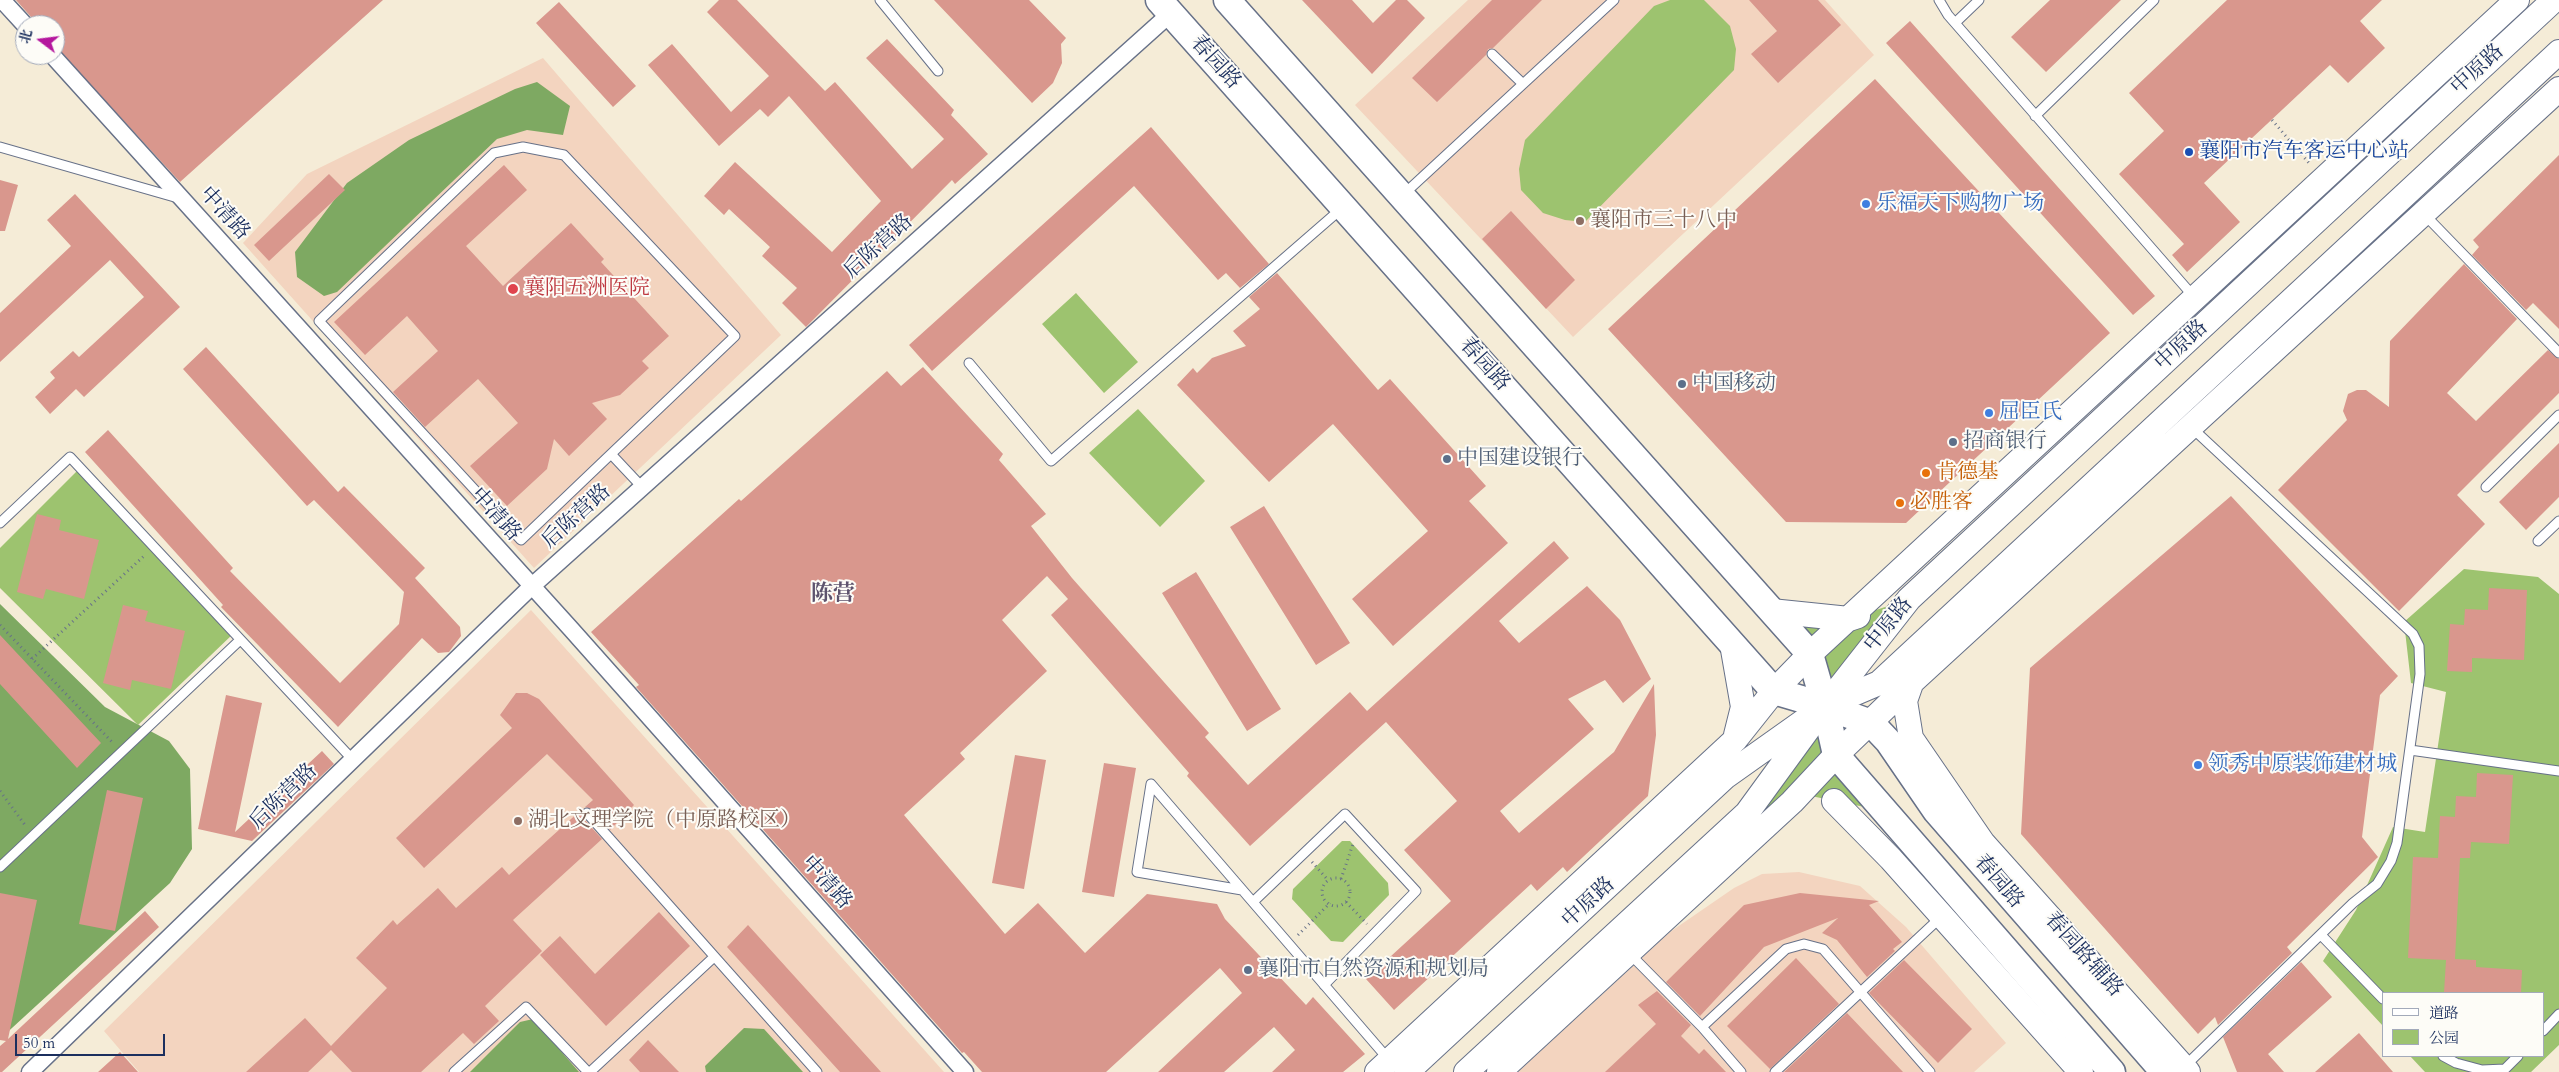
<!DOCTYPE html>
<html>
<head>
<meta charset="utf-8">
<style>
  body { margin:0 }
  #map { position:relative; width:2559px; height:1072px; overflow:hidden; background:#f5ecd7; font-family:Cardo,"Noto Serif SC",serif }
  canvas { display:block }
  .legend { position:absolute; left:2382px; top:992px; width:162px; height:65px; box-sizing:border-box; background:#fdfcf7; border:1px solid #a3aaba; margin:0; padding:6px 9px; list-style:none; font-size:15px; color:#1b2f5e }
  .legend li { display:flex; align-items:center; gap:10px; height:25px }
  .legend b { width:25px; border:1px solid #a3aaba }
  .north { position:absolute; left:15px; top:15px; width:50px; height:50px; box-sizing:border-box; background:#fdfcf7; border:1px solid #a3aaba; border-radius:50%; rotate:285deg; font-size:14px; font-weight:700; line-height:20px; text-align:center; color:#1b2f5e }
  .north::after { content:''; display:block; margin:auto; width:18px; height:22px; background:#b5179e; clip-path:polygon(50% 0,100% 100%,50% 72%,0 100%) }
  .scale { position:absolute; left:15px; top:1034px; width:150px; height:22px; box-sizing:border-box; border:2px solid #1b2f5e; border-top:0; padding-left:6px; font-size:15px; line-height:18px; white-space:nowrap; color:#1b2f5e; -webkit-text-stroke:4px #fdfcf7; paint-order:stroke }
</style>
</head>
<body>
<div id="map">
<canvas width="2559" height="1072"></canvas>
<ul class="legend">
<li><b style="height:6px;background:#fff"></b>道路</li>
<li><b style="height:14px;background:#9dc36f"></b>公园</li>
</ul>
<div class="north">北</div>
<div class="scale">50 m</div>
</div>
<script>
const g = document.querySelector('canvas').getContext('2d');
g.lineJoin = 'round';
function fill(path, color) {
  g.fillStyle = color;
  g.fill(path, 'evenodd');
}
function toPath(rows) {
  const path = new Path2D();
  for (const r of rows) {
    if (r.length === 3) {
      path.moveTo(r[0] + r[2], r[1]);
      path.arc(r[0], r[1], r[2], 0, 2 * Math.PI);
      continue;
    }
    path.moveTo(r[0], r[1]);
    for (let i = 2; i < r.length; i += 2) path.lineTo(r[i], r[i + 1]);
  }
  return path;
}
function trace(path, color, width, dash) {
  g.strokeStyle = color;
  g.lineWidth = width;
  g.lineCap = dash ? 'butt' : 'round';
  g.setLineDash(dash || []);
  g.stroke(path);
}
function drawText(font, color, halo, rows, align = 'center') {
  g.font = font + ' Cardo,"Noto Serif SC",serif';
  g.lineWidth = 4;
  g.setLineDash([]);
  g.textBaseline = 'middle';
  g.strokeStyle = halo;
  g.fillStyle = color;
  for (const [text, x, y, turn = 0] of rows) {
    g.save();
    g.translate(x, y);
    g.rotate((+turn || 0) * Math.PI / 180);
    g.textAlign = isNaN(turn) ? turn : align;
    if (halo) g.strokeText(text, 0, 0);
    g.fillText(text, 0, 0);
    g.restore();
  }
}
fill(toPath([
  [1468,0,1825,0,1874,55,1573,337,1355,105],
  [543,58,781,335,534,568,243,243,307,174],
  [531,610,944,1072,139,1072,104,1031],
  [1799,872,1860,886,1906,927,2006,1043,1974,1072,1518,1072,1670,932,1734,888,1762,874]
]), '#f3d4bf');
fill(toPath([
  [1670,0,1704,0,1730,26,1736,49,1734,70,1585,222,1565,220,1543,213,1521,190,1519,169,1525,140,1654,6],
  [1076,293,1138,362,1104,393,1042,324],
  [1138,409,1205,481,1160,527,1089,453],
  [80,468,234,633,138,725,0,588,0,548],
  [2464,569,2538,577,2559,594,2559,1045,2531,1072,2425,1072,2410,1056,2543,1056,2543,993,2383,993,2383,1026,2323,961,2356,910,2393,827,2425,832,2446,692,2411,683,2404,622],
  [1909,599,1825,706,1884,811,1811,796,1747,813,1825,706,1771,611,1849,619],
  [1342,841,1350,841,1388,883,1389,895,1343,942,1331,941,1292,899,1293,889]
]), '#9dc36f');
fill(toPath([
  [537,82,570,106,563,135,527,130,497,139,337,292,324,296,297,277,295,252,347,183,409,140,515,89],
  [0,604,105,707,169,741,190,769,192,849,170,883,0,1039],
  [533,1019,579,1072,470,1072,520,1022],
  [744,1028,764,1029,803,1072,706,1072,705,1066]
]), '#7ea962');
fill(toPath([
  [16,0,383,0,180,182,55,46,55,25,35,25,32,18],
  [719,0,737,0,825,91,835,82,912,169,944,139,866,58,887,39,954,110,951,115,988,154,955,184,952,180,806,327,782,303,797,288,762,256,770,247,729,209,724,215,704,196,735,162,832,252,881,201,789,96,768,117,760,109,719,146,648,65,672,44,731,112,769,76,707,12],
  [934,0,1029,0,1066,38,1061,44,1062,63,1053,83,1032,103],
  [1302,0,1352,0,1373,23,1396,0,1407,0,1425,18,1372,74],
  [1492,0,1542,0,1493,48,1488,49,1486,55,1437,102,1412,78],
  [1749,0,1818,0,1841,25,1778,83,1751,54,1777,31],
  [2050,0,2121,0,2046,72,2011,37],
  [2227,0,2382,0,2360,21,2385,48,2348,83,2330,65,2204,183,2240,222,2187,272,2172,255,2184,244,2119,174,2164,131,2129,93],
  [559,2,636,86,613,107,536,23],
  [1910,21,2155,296,2133,315,1886,43],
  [1875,79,2110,333,1906,523,1786,522,1608,329],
  [1151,127,1269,264,1240,288,1226,273,1218,280,1134,186,932,371,909,345],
  [2559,155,2559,329,2533,303,2526,310,2472,255,2479,247,2473,240],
  [504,165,527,190,466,246,503,286,571,223,604,259,601,262,669,336,642,361,649,368,620,395,592,403,607,419,569,456,554,439,547,469,507,506,470,466,518,423,478,379,425,427,393,392,438,351,407,316,365,355,334,322],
  [329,174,345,190,269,261,254,245],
  [0,180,18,185,5,231,0,231],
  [75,194,180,307,84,397,76,389,50,414,35,397,55,378,50,372,73,351,79,357,144,297,110,260,0,362,0,313,71,246,47,220],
  [1511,211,1575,280,1546,309,1482,239],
  [2464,264,2517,319,2447,393,2476,421,2548,350,2559,359,2559,393,2457,495,2485,524,2399,611,2278,490,2347,420,2343,411,2348,394,2357,390,2366,390,2389,407,2390,341],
  [1277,273,1378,390,1390,379,1486,486,1469,501,1508,543,1393,646,1352,599,1428,531,1333,424,1269,482,1177,385,1193,368,1197,373,1212,358,1246,346,1233,331,1260,309,1249,297],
  [206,347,338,492,344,486,425,568,415,578,460,627,461,636,449,652,438,653,422,638,338,727,221,607,223,605,85,452,108,430,233,568,230,571,340,683,399,624,404,592,314,500,307,506,183,369],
  [923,367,1003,454,999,460,1046,514,1031,526,1072,578,1209,733,1205,737,1248,785,1350,692,1367,711,1554,541,1569,558,1499,621,1519,643,1587,586,1620,620,1651,679,1623,703,1605,680,1568,699,1594,729,1500,811,1519,833,1614,752,1654,684,1656,735,1648,796,1567,872,1563,867,1537,891,1531,884,1394,1010,1366,979,1451,901,1404,850,1457,801,1386,722,1250,846,1187,776,1189,773,1051,615,1068,599,1047,576,1002,620,1047,671,960,753,965,759,904,815,1005,934,1038,903,1085,953,1147,894,1217,904,1225,919,1306,1005,1313,997,1365,1054,1343,1072,1272,1072,1295,1050,1274,1027,1224,1072,1158,1072,1242,993,1220,968,1106,1072,982,1072,964,1052,962,1053,636,687,639,685,591,632,739,499,741,501,887,371,901,386],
  [2559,443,2559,497,2526,530,2499,502],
  [2231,496,2398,676,2380,695,2362,837,2378,857,2287,947,2292,953,2218,1025,2215,1017,2198,1034,2021,834,2030,668],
  [1264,506,1350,643,1316,665,1230,527],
  [37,514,61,520,59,530,99,540,84,599,46,589,43,599,17,592],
  [1196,572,1281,709,1247,731,1162,593],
  [2489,588,2527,590,2524,660,2472,658,2472,672,2447,671,2450,624,2464,625,2465,609,2488,610],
  [123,605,148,611,145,621,185,631,171,689,132,680,130,690,103,683],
  [0,635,101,743,77,768,0,684],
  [516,693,527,693,539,699,634,805,610,830,592,809,585,807,593,800,547,754,424,868,396,838,512,728,500,715],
  [226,695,262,703,235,832,322,751,334,764,252,841,198,829],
  [1015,755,1046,760,1024,889,992,883],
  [1104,763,1136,768,1114,897,1082,892],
  [2477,773,2513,775,2509,844,2471,842,2470,858,2460,858,2455,959,2476,960,2476,967,2522,970,2521,993,2444,993,2446,960,2408,958,2413,857,2438,858,2440,816,2455,817,2456,796,2476,797],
  [107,790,143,798,115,931,79,924],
  [581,810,582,817,602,839,513,920,542,951,485,1006,499,1021,474,1044,463,1033,421,1072,352,1072,331,1050,308,1072,246,1072,305,1018,331,1046,387,988,356,958,393,920,397,925,438,888,456,908,502,867,509,875],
  [0,893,37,900,8,1039,145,911,159,927,2,1072,0,1072,0,1046,6,1041,0,1040],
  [1800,893,1879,901,1869,905,1902,942,1893,949,1895,951,1867,977,1837,940,1822,933,1838,918,1764,947,1700,1016,1666,982,1744,905],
  [659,912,690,946,606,1026,540,955,560,936,595,974],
  [748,925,881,1072,840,1072,727,947],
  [1796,958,1839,1004,1770,1069,1727,1026],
  [1904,960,1972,1029,1938,1063,1869,993],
  [2301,962,2332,997,2268,1054,2284,1072,2237,1072,2223,1037],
  [1657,991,1691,1025,1681,1036,1699,1054,1704,1049,1726,1072,1605,1072,1656,1024,1638,1005],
  [1847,1013,1903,1072,1784,1072],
  [2359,1033,2393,1072,2315,1072],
  [648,1040,679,1072,640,1072,629,1060],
  [120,1052,138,1072,98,1072]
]), '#d9978d');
const lane = toPath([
  [880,0,938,71],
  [1939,0,1948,15,2194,297],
  [1955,23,1979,0],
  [1492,54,1523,84],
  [2035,116,2154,0],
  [0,147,178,198],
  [1404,194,1614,0],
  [2423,213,2559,353],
  [969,363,1051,461,1341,209],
  [611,454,521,540,319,321,494,153,523,147,564,155,735,336,611,454,642,487],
  [2486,487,2559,415],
  [0,523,70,457,353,760],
  [2538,541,2559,521],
  [2410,750,2559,771],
  [587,813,817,1072],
  [0,867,240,640],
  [1242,890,1137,872,1151,784,1389,1060],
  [1253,902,1345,814,1416,891,1324,985],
  [2321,935,2383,999],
  [1630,954,1702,1027],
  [2543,1031,2559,1014],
  [2443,1056,2456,1063,2482,1070,2505,1069,2518,1056],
  [2184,1067,2353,903,2377,884,2391,861,2397,843,2420,674,2419,646,2413,634,2191,427],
  [454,1072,526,1007,588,1072],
  [590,1072,714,957],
  [1741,1072,1702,1027,1786,949,1804,944,1823,949,1930,1072],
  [1775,1072,1942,916]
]);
const street = toPath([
  [2,0,25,25],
  [52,55,571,629,965,1072],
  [30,1072,532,586,1171,13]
]);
const secondary = toPath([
  [1771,611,1849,619,1858,616],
  [1732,644,1743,707,1736,735],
  [1912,681,1905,701,1911,738,1916,753],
  [1911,738,1983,843,2188,1072],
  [1834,801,1891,859,2081,1072],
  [1377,1072,1735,740,1774,691,1810,654,2517,0],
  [1407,1072,1725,777,1825,706,1909,599,2554,0],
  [1466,1072,1747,813,1825,706,1879,683,2559,52],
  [1499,1072,1792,802,1836,755,1912,682,2559,89]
]);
const primary = toPath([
  [1159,0,1774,691,1825,706,1836,755,2112,1072],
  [1227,0,1810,654,1825,706,1871,723,1888,741,1936,811,2164,1072]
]);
trace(lane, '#677188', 11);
trace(street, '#677188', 19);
trace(secondary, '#677188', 26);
trace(primary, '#677188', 29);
trace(toPath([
  [2272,120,2309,163],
  [0,625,112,742],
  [32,659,144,556],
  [0,791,25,825],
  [1312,862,1328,880],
  [1336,892,14],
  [1341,879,1353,844],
  [1346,902,1367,924],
  [1298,935,1330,903]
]), '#677188', 3, [1, 4]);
trace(lane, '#fff', 9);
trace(street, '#fff', 16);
trace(secondary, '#fff', 24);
trace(primary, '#fff', 26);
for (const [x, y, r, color] of [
  [2189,152,5,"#1a4fb4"],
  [1866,204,5,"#3f7fe0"],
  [1580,221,5,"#8d6e63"],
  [513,289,6,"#e0444e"],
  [1682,384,5,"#5c6f8a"],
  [1989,413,5,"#3f7fe0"],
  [1953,442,5,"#5c6f8a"],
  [1447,459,5,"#5c6f8a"],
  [1926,473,5,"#e8710a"],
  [1900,503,5,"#e8710a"],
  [2198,765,5,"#3f7fe0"],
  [518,821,5,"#8d6e63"],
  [1248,970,5,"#5c6f8a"]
]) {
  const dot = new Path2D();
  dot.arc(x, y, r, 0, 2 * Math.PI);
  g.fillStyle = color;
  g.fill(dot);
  trace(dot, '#fdfcf7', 2);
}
drawText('21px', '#1b2f5e', '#fdfcf7', [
  ["春园路",1215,63,48],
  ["中原路",2478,70,-43],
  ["中清路",224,214,48],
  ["后陈营路",879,247,-42],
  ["中原路",2182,346,-43],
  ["春园路",1484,365,48],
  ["中清路",495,515,48],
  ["后陈营路",577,517,-42],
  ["中原路",1889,625,-51],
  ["后陈营路",284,797,-44],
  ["春园路",1998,882,49],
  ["中清路",826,883,48],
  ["中原路",1589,903,-43],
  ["春园路辅路",2083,955,48]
]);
drawText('21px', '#164399', '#fdfcf7', [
  ["襄阳市汽车客运中心站",2199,152]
], 'left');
drawText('21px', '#366cbe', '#fdfcf7', [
  ["乐福天下购物广场",1876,204],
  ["屈臣氏",1999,413],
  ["领秀中原装饰建材城",2208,765]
], 'left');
drawText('21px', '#785e54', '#fdfcf7', [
  ["襄阳市三十八中",1590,221],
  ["湖北文理学院（中原路校区）",528,821]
], 'left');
drawText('21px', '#be3a42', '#fdfcf7', [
  ["襄阳五洲医院",524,289]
], 'left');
drawText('21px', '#4e5e75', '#fdfcf7', [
  ["中国移动",1692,384],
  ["招商银行",1963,442],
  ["中国建设银行",1457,459],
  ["襄阳市自然资源和规划局",1258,970]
], 'left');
drawText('21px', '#c56008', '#fdfcf7', [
  ["肯德基",1936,473],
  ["必胜客",1910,503]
], 'left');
drawText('bold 22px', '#5e536e', '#fdfcf7', [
  ["陈营",833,595]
]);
</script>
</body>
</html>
